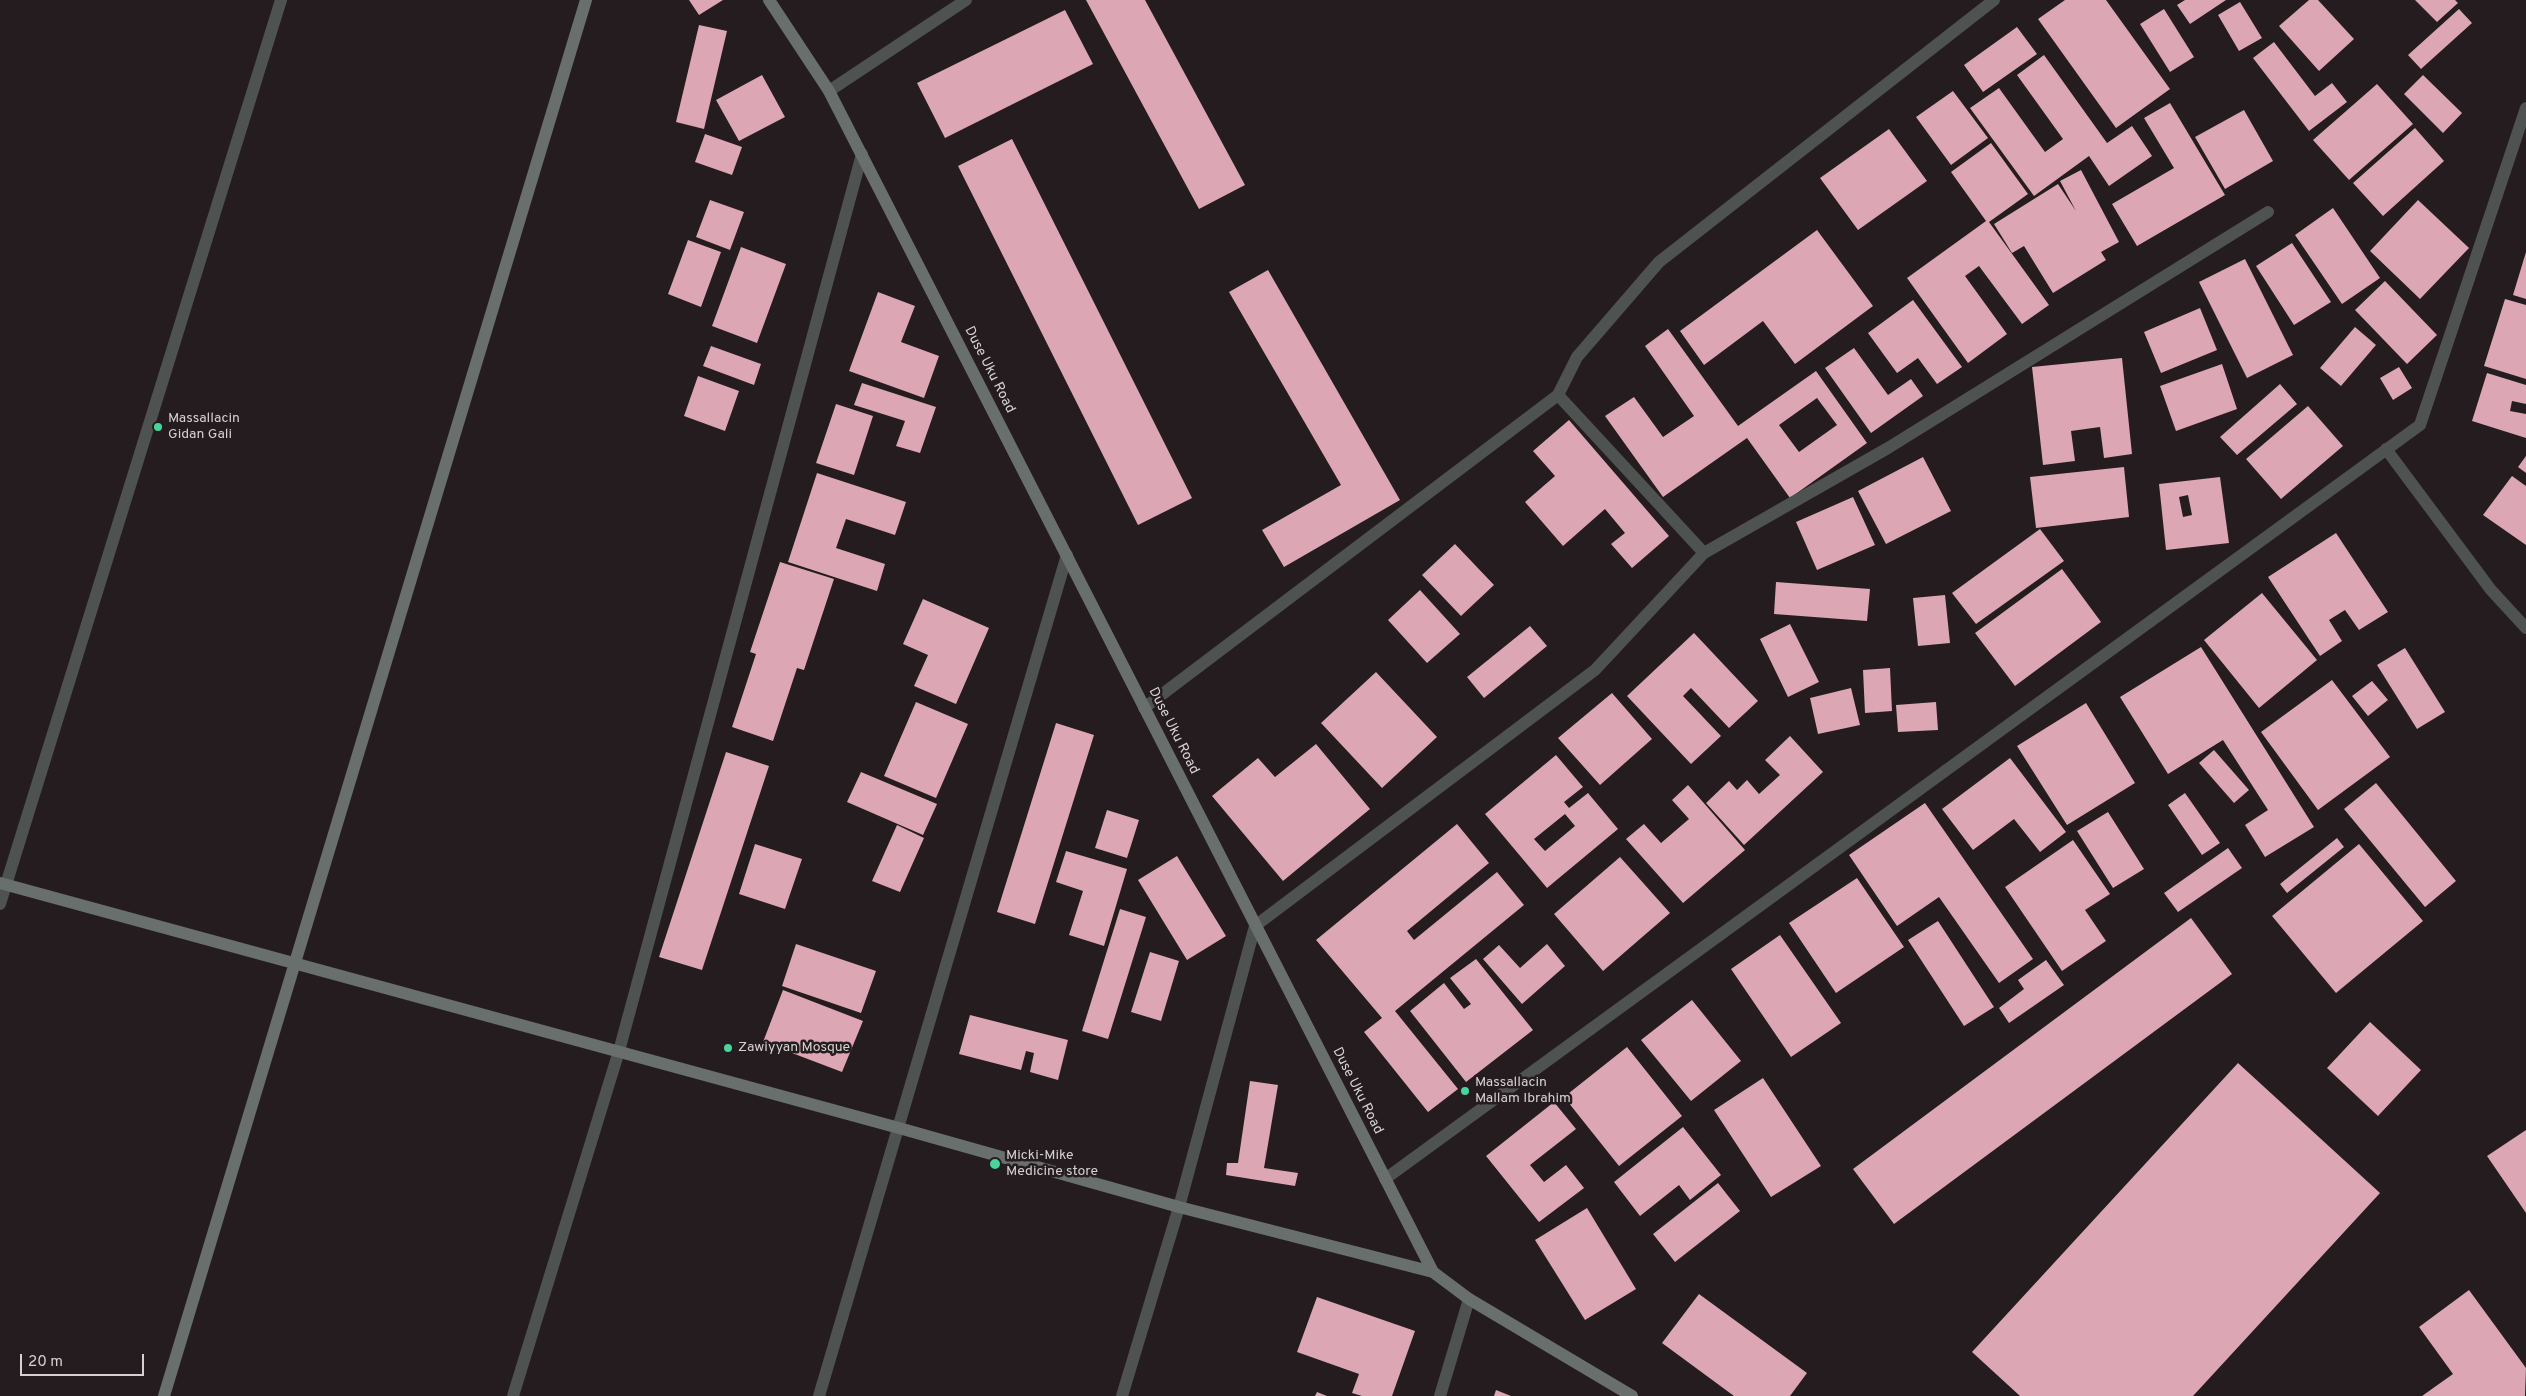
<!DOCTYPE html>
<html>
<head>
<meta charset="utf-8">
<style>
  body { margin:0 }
  #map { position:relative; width:2526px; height:1396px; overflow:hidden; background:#241c1e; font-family:Overpass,sans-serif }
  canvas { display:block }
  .scale { position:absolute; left:20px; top:1354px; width:124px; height:22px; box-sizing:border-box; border:2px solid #d5d0d1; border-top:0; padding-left:6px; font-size:15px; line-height:18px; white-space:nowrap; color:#d5d0d1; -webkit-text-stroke:4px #241c1e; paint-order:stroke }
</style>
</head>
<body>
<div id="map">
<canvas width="2526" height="1396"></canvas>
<div class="scale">20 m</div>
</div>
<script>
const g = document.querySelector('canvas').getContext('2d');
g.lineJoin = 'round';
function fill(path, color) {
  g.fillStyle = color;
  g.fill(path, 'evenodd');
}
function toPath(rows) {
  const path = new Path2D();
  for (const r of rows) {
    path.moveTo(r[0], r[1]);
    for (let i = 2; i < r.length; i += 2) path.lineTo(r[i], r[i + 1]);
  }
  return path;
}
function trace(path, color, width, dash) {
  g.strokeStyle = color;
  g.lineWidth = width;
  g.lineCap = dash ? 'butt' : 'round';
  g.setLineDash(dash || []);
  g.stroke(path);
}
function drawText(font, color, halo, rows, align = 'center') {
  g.font = font + ' Overpass,sans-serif';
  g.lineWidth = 5;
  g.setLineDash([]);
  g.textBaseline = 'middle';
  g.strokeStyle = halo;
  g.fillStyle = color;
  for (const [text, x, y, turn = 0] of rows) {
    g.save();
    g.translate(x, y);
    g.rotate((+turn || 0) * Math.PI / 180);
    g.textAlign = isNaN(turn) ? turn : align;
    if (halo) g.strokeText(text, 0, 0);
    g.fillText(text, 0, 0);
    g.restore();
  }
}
fill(toPath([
  [689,0,723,0,699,15],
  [1086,0,1145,0,1245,185,1199,209],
  [2065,0,2106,0,2170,89,2116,128,2038,19],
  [2185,0,2226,0,2190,24,2177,5],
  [2309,0,2318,0,2354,39,2319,71,2279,26],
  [2415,0,2455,0,2458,3,2437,22],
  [2240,2,2262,38,2239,51,2218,15],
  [2164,9,2194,57,2170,72,2140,24],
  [2459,9,2472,23,2421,69,2408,55],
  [1065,10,1093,64,945,138,917,83],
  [699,25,727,31,704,129,676,122],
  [2017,27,2037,54,1983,92,1964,65],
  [2274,42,2315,96,2332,83,2347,102,2309,131,2253,58],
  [2044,55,2107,143,2132,126,2152,156,2109,186,2089,156,2034,196,1970,108,1999,88,2045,152,2063,139,2017,75],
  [762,75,785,117,739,141,716,100],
  [2423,75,2462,113,2443,133,2404,94],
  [2377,84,2413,124,2349,180,2313,140],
  [1953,91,1988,138,1951,165,1916,117],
  [2170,103,2225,195,2137,246,2112,204,2174,168,2144,118],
  [2244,110,2273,161,2225,189,2195,137],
  [2415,128,2444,161,2383,216,2353,183],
  [1889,129,1927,181,1858,230,1820,178],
  [705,134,742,147,732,175,695,162],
  [1012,139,1192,498,1138,525,958,166],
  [1991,143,2028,194,1989,222,2049,305,2022,324,1979,266,1965,276,2007,334,1968,363,1907,278,1986,221,1951,172],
  [2081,170,2119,242,2101,252,2106,260,2053,293,2024,246,2012,253,1994,224,2058,184,2076,211,2060,181],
  [710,200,744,212,730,250,696,237],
  [2418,200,2469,248,2420,299,2370,251],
  [2333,208,2380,278,2342,304,2295,235],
  [1817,230,1873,306,1795,364,1763,321,1704,365,1680,331],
  [688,240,721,252,701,307,668,294],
  [2292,243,2331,302,2294,325,2256,266],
  [741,247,786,264,757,343,712,326],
  [2526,252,2526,299,2513,295],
  [2245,259,2293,355,2247,378,2199,282],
  [1268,270,1400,500,1284,567,1262,530,1341,485,1229,292],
  [2385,281,2437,335,2407,364,2355,310],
  [878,292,915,306,901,342,939,356,924,398,849,371],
  [2505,299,2526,305,2526,379,2484,366],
  [1913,300,1962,367,1937,384,1918,358,1897,373,1868,333],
  [2200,308,2217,350,2161,373,2144,332],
  [2355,327,2376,345,2341,386,2320,368],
  [1668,329,1738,426,1816,371,1867,443,1790,498,1747,438,1663,497,1605,416,1634,397,1663,437,1694,416,1645,346],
  [1817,398,1837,425,1799,452,1779,425],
  [711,346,761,364,754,385,703,366],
  [1854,348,1888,395,1911,379,1923,396,1871,433,1825,368],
  [2122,358,2132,454,2104,458,2100,427,2071,431,2075,461,2043,465,2032,367],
  [2222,364,2237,409,2176,431,2160,386],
  [2399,367,2412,388,2393,400,2380,378],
  [2487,373,2526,385,2526,404,2512,401,2510,411,2526,414,2526,438,2472,421],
  [698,376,739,391,725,431,684,416],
  [862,383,936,407,920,453,896,446,905,421,854,405],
  [2280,384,2297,404,2237,455,2220,437],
  [836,404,873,416,854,475,816,463],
  [2308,406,2343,446,2281,499,2246,459],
  [1569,420,1669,536,1632,568,1611,544,1625,533,1605,509,1563,546,1525,502,1555,476,1533,451],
  [2526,456,2526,473,2518,467],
  [1923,457,1951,511,1886,544,1858,491],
  [2124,467,2129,517,2036,528,2030,477],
  [817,473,906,502,895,535,846,519,836,548,885,564,877,591,788,562],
  [2512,476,2526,486,2526,545,2483,515],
  [2220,477,2229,543,2166,550,2159,484],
  [2188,495,2192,515,2183,517,2179,497],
  [1853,497,1875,545,1817,570,1796,522],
  [2040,529,2064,561,1976,624,1952,593],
  [2336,533,2388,612,2359,630,2345,610,2329,620,2342,641,2320,656,2268,577],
  [1455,544,1494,585,1461,616,1422,575],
  [780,562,834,579,804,670,797,668,773,741,732,727,756,654,750,652],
  [2062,569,2101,622,2015,686,1975,633],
  [1776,582,1870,589,1867,621,1774,614],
  [1420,590,1460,634,1427,663,1388,620],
  [2262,593,2317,660,2259,708,2204,640],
  [1945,595,1950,643,1918,646,1913,598],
  [923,599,989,628,956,704,914,686,928,655,903,644],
  [1790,624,1819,682,1788,697,1760,639],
  [1530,626,1547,646,1484,698,1467,677],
  [1694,633,1758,701,1729,728,1691,688,1683,696,1721,736,1691,764,1627,696],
  [2201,647,2314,827,2265,857,2245,825,2268,810,2223,740,2168,774,2120,697],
  [2405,648,2445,712,2417,729,2377,665],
  [1890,668,1892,711,1865,713,1863,670],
  [1376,672,1437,737,1382,788,1321,723],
  [2332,680,2390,757,2318,810,2261,732],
  [2372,681,2388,700,2368,716,2352,696],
  [1851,688,1860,725,1818,734,1810,698],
  [1612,693,1652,739,1600,785,1558,738],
  [916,702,968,724,936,798,884,776],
  [1936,702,1938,730,1898,732,1896,705],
  [2086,703,2135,783,2067,825,2017,746],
  [1056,723,1094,735,1035,924,997,912],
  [1790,736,1823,772,1744,845,1706,803,1729,781,1737,790,1747,780,1759,794,1780,775,1765,760],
  [1316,744,1370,809,1283,881,1212,796,1258,758,1275,777],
  [2214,750,2249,790,2234,803,2199,763],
  [726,752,769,766,702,970,659,957],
  [1556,755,1583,787,1564,802,1569,808,1588,793,1618,829,1547,888,1485,814],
  [1565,814,1575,826,1545,851,1534,839],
  [2010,758,2066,832,2040,852,2014,819,1973,850,1942,809],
  [861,772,937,804,923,835,847,802],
  [2376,783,2456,881,2425,907,2344,809],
  [1688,785,1745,850,1683,903,1626,839,1644,824,1661,843,1689,819,1672,800],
  [2185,793,2220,843,2202,855,2168,805],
  [1925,803,2033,959,1999,983,1939,897,1897,926,1849,855],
  [1107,810,1139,820,1127,858,1095,848],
  [2108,812,2144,869,2113,888,2077,831],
  [1457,824,1489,863,1407,931,1414,940,1497,872,1524,905,1395,1011,1458,1089,1428,1112,1364,1032,1382,1018,1316,940],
  [897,825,924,838,900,892,872,881],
  [2337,838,2344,847,2287,893,2280,884],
  [2073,840,2110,894,2085,910,2106,941,2062,971,2005,887],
  [755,844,802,859,785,909,739,894],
  [2359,844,2423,921,2336,993,2272,916],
  [2228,848,2242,868,2178,912,2164,893],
  [1066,851,1127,869,1104,946,1069,935,1083,891,1056,882],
  [1177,856,1226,936,1187,960,1138,880],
  [1620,857,1670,913,1603,971,1554,914],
  [1857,878,1904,947,1836,993,1789,923],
  [1120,909,1146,917,1108,1039,1082,1031],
  [2191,918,2232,974,1894,1224,1853,1169],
  [1938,921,1994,1007,1964,1026,1908,940],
  [1780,935,1841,1023,1791,1057,1731,969],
  [796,944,876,971,861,1013,782,986],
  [1547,944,1565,966,1522,1004,1483,959,1499,945,1520,968],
  [1150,952,1179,961,1161,1021,1131,1012],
  [1476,959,1533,1030,1466,1082,1410,1011,1444,983,1464,1009,1471,1004,1450,978],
  [2046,960,2064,985,2009,1023,1999,1008,2024,989,2018,980],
  [783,990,863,1021,842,1072,763,1042],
  [1692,1000,1741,1061,1691,1101,1641,1040],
  [970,1015,1068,1040,1058,1080,1030,1072,1034,1053,1026,1051,1021,1070,959,1054],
  [2370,1022,2421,1070,2378,1116,2327,1068],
  [1627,1047,1682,1116,1619,1166,1564,1097],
  [2238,1063,2380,1193,2193,1396,2020,1396,1972,1352],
  [1763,1078,1821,1166,1771,1197,1714,1110],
  [1250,1081,1278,1085,1264,1168,1298,1173,1295,1186,1226,1175,1227,1163,1238,1163],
  [1554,1102,1576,1129,1530,1165,1544,1182,1566,1165,1584,1188,1539,1222,1486,1156],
  [1683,1127,1721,1175,1690,1200,1679,1185,1640,1216,1614,1182],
  [2526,1130,2526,1213,2487,1156],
  [1718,1183,1740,1211,1675,1262,1653,1234],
  [1587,1208,1636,1289,1585,1320,1535,1240],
  [2469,1290,2526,1368,2525,1396,2422,1396,2453,1374,2419,1327],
  [1699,1294,1807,1373,1790,1396,1734,1396,1662,1343],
  [1317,1297,1415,1331,1392,1396,1362,1396,1352,1393,1359,1374,1297,1352],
  [1496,1390,1511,1396,1494,1396],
  [1317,1392,1327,1396,1315,1396]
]), '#dca6b4');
trace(toPath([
  [829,91,966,0],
  [1558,395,1704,553],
  [2386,449,2491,590,2526,628],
  [1144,708,1558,395,1577,357,1659,262,1994,0],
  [0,904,281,0],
  [1385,1179,2420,425,2526,108],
  [513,1396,619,1051,862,154],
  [819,1396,1067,555],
  [1122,1396,1179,1207,1255,926,1595,670,1704,553,1888,448,2268,212],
  [1440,1396,1469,1299]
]), '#4e5250', 12);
trace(toPath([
  [769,0,829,91,1433,1272,1469,1299,1632,1396],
  [0,883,899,1128,1179,1207,1433,1272],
  [164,1396,586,0]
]), '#696f6c', 12);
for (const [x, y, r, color] of [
  [158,427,5,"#47d49d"],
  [728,1048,5,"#47d49d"],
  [1465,1091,5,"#47d49d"],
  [995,1164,6,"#47d49d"]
]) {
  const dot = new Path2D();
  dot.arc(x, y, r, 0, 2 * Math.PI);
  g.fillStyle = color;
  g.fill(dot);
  trace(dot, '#241c1e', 2);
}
drawText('14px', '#d5d0d1', '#241c1e', [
  ["Duse Uku Road",989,370,63],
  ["Duse Uku Road",1173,731,63],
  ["Duse Uku Road",1357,1091,63]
]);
drawText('14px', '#d5d0d1', '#241c1e', [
  ["Massallacin",168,419],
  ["Gidan Gali",168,435],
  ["Zawiyyan Mosque",738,1048],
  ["Massallacin",1475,1083],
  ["Mallam Ibrahim",1475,1099],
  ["Micki-Mike",1006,1156],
  ["Medicine store",1006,1172]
], 'left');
</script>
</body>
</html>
